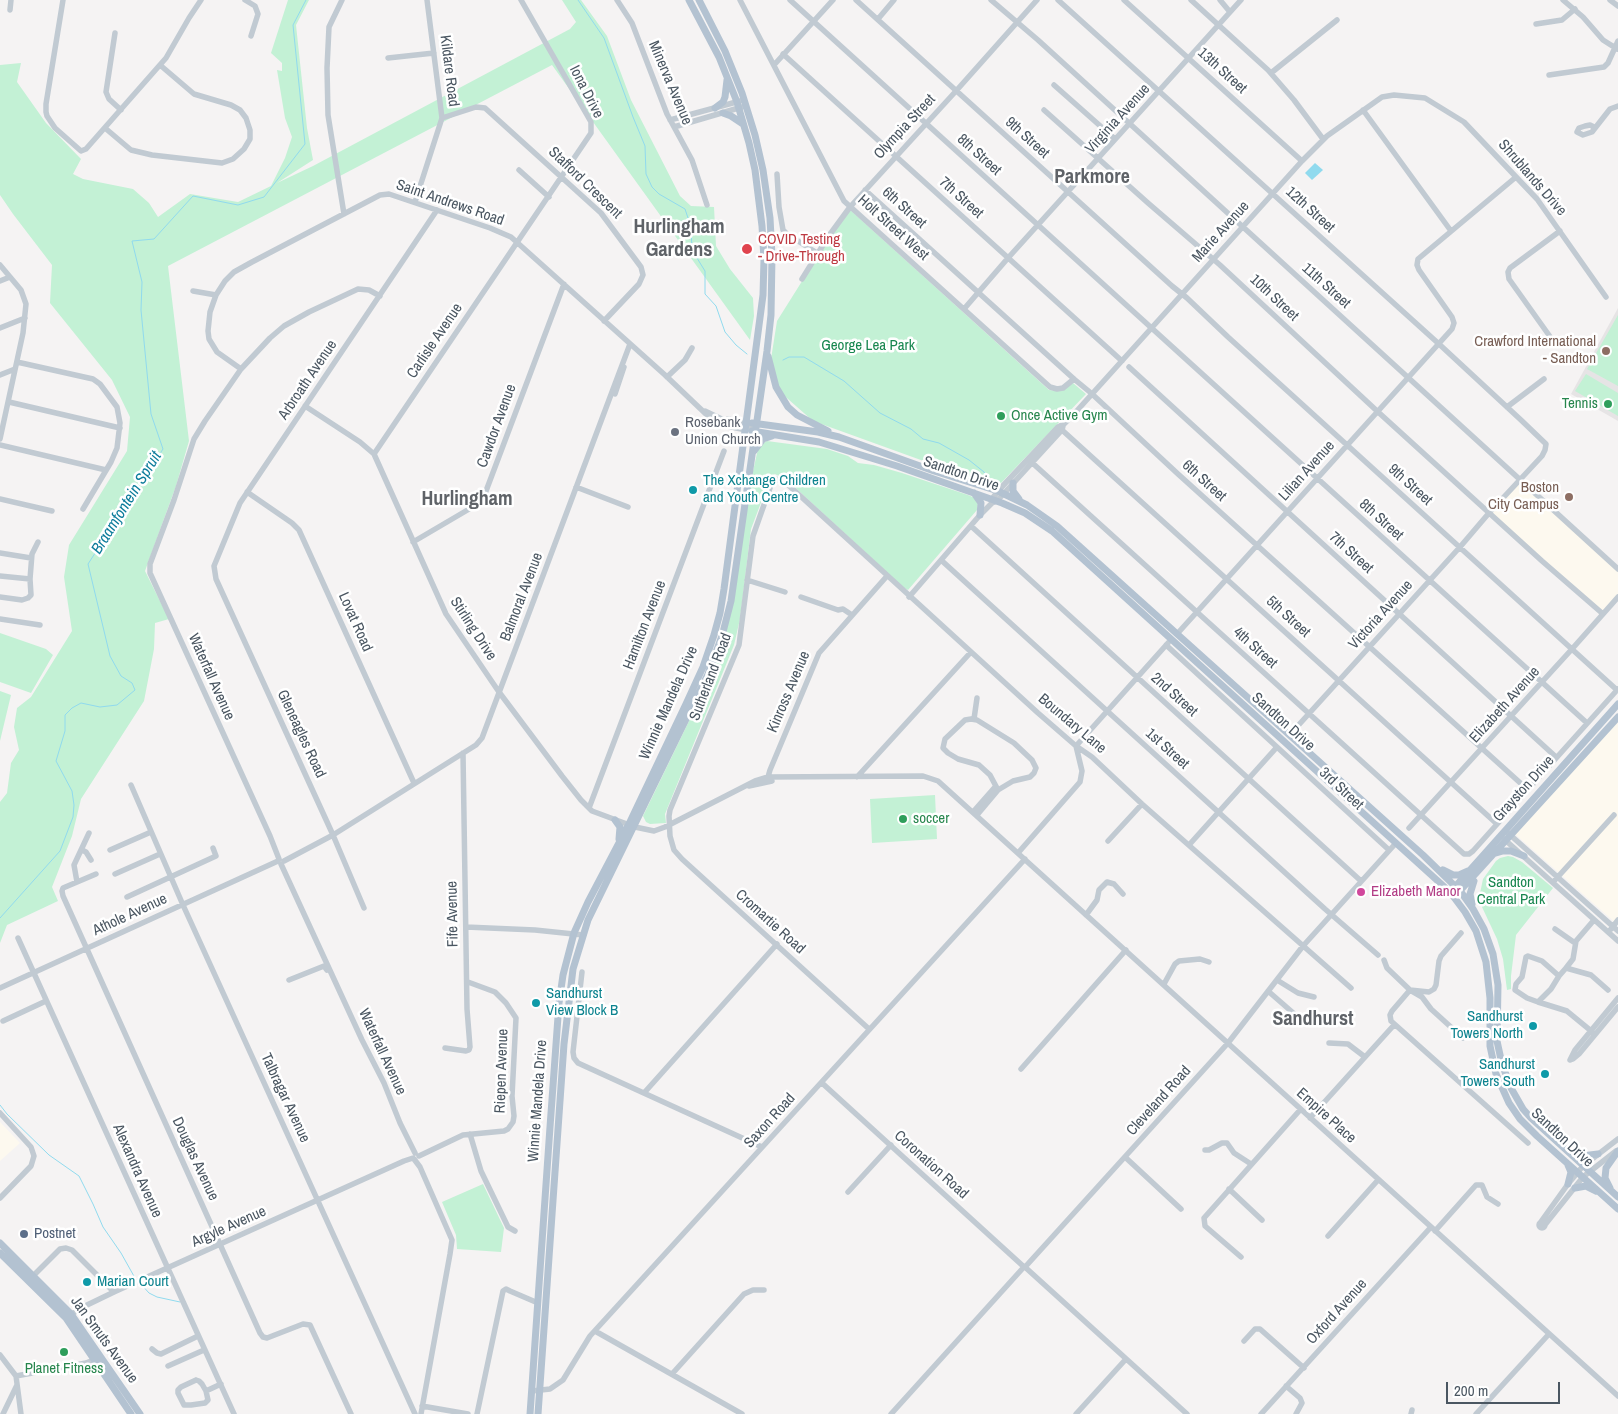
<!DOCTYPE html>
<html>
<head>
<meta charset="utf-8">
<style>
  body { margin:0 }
  #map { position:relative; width:1618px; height:1414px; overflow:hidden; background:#f5f3f3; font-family:"Archivo Narrow",sans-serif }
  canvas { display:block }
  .scale { position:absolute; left:1446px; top:1382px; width:114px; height:22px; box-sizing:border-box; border:2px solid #4a5661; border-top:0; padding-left:6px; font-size:15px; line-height:18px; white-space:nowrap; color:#4a5661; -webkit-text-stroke:4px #fff; paint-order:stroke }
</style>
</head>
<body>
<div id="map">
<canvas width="1618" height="1414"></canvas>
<div class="scale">200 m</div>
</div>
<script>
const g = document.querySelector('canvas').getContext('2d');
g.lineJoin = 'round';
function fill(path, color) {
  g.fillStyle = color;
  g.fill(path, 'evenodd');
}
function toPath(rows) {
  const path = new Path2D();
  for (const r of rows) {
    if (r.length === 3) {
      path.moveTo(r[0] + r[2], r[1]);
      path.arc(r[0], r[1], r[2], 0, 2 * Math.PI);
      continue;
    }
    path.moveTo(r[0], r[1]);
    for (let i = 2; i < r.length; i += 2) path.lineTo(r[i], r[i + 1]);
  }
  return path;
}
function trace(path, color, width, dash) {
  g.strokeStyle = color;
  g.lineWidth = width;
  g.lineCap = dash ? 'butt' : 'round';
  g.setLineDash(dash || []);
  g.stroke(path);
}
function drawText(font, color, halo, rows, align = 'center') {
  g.font = font + ' "Archivo Narrow",sans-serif';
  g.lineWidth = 5;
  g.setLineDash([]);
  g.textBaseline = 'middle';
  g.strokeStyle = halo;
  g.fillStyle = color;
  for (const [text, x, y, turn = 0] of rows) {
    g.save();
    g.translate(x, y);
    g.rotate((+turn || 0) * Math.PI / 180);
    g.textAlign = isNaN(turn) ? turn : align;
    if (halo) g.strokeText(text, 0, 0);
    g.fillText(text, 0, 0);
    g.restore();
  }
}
fill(toPath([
  [1519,479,1618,569,1618,597,1601,616,1488,511],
  [1618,720,1618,925,1515,834],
  [0,1122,20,1143,0,1161]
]), '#fdf9ef');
fill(toPath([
  [1618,308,1618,421,1571,394]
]), '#e6e4e5');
fill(toPath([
  [288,0,309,0,296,25,307,128,313,160,277,183,313,166,570,29,576,22,562,0,581,0,607,36,631,100,680,196,691,206,714,207,716,246,730,269,753,298,754,316,750,340,552,65,168,266,189,441,176,486,145,571,169,619,155,623,154,649,144,701,81,799,72,836,52,887,58,901,7,925,0,943,0,802,7,793,11,763,19,750,14,727,17,708,31,697,72,631,64,577,69,545,127,451,130,417,112,380,50,303,52,265,13,214,0,195,0,65,21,63,17,82,46,123,81,159,73,174,83,179,133,189,149,203,158,217,190,194,238,202,271,186,285,158,292,137,285,118,277,70,282,71,282,63,271,53],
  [848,208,1049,390,1060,391,1073,383,1086,394,1001,483,990,485,813,421,780,392,771,359,777,321],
  [1618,315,1618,386,1587,369],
  [1586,374,1618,393,1618,416,1575,391],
  [767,441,827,449,848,456,858,463,874,465,902,473,968,495,975,498,978,502,977,510,908,590,904,588,788,481,775,474,771,476,751,529,740,619,734,645,665,814,666,823,650,824,646,822,643,816,706,686,717,659,753,471,758,449,762,444],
  [0,633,46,649,53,655,31,693,0,682],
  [0,691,11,695,0,741],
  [935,795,937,839,872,843,870,799],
  [1508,856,1513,857,1522,862,1553,888,1516,935,1511,976,1511,989,1507,990,1503,959,1497,939,1482,907,1479,898,1483,879,1496,861,1500,858],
  [483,1184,504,1228,501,1252,457,1249,456,1235,442,1202]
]), '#c3f1d5');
fill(toPath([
  [1315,163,1323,170,1312,180,1305,173]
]), '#90daee');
trace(toPath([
  [578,0,604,38,633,117,645,146,646,174,652,187,659,194,685,209,691,227,692,250,705,271,705,294,716,306,725,332,736,345,747,354],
  [783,360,789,357,804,357,844,381,880,413,911,429,923,439,939,443,969,460,984,472,990,482],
  [0,918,60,851,73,817,74,805,72,791,56,761,65,731,65,715,72,708,81,703,100,707,117,705,135,690,132,683,121,676,110,656,88,564,163,449,151,414,141,310,142,282,132,241,154,239,193,196,238,205,264,197,305,144,293,25,306,0],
  [0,1105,7,1114,49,1155,79,1176,93,1204,103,1227,121,1253,135,1278],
  [140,1283,149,1293,157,1297,180,1302]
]), '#90daee', 1);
trace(toPath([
  [63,0,46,104,46,112,47,116,55,128,81,151,86,149,166,58,189,18,201,0],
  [245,0,255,6,258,14,251,36],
  [342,0,329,27,327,68,328,115,344,214],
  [617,0,632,23,667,114,692,160,707,205],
  [740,0,844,201,1050,387,1057,389,1063,388,1074,379],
  [790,0,1587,723],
  [856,0,1172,286,1187,298,1228,337,1617,690],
  [991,0,1038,40,1618,569],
  [1058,0,1439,344,1521,420,1546,444,1545,450,1542,456,1489,513,1460,547,1295,729],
  [1124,0,1302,161],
  [1191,0,1268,70,1294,100,1323,139],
  [1220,0,1230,12],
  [1563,0,1583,17,1603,40,1617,49],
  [1610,0,1618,6],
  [10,10,11,0],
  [878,19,894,0],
  [1536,24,1562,20,1575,9],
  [115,33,106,92,109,99,121,110],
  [783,54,1122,361],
  [388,58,434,53],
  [774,65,833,0],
  [1271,73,1337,20],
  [1549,75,1604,67,1608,63,1618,41],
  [1054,85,1115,139],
  [1044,110,1148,203,1220,265,1377,411,1542,561,1603,614],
  [1363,110,1451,231],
  [442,118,476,107,485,108,601,213,641,267,643,275,639,284,604,321],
  [670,120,740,101],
  [674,127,742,107],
  [1594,127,1590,125,1585,126,1579,128,1577,132,1583,135,1592,132,1610,109,1618,106],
  [105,128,131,150,152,155,222,163,233,159,244,149,250,139,250,130,246,118,240,110,231,105,194,94,160,65],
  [519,170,549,197],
  [777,174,779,207,783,230,787,234,817,253],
  [865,190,1074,379,1091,393,1178,474,1527,789],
  [415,202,442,118,427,0],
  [0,265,21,290,26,304,23,333,0,439],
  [802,279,828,237,850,207,956,91,1037,0],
  [0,281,10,277],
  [193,291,216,295],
  [964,309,1008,258,1241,0],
  [0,328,25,318],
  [1551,338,1509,279,1508,272,1510,268,1560,231],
  [17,362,93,379,100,384,117,407,120,423,117,448,111,462,83,509],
  [1129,367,1556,757],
  [241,369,217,352,209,339,208,331,210,312,216,295,225,281,234,272,252,262,380,195,389,194,490,228,511,237,665,375,708,416,727,426,746,430],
  [0,375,15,369],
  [667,377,685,360,692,348],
  [615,394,624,367],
  [9,402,120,428],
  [305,406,360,442,374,454,446,614,499,692,562,776,581,800,592,811,635,827,654,831,665,827,755,781,768,777,923,776,938,781,1618,1396],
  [1507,407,1544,379],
  [705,411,730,423,756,428],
  [728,419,747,422],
  [1062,430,1497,824],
  [0,445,106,470],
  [374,454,591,133,591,122,521,0],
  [1028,459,1464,854,1469,854,1473,851,1618,689],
  [576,487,628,507],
  [247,492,292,523,299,530,414,783],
  [0,499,52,511],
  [992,503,992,499,998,491,1058,427,1064,424,1074,414,1302,161,1327,136,1382,97,1394,95,1425,98,1464,122,1537,199,1606,297],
  [971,526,1361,881],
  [413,542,476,505,483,499,564,284],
  [0,553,31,558],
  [941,560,1325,909,1378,955],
  [0,576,30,579,32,554,38,542],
  [747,580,785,592],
  [0,597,22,600,28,598,31,595,30,579],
  [801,597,838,610,843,609,852,615],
  [909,597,980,515,992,503,997,501,1062,430,1063,426],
  [0,619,40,625],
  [1177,634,1452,329,1454,323,1452,317,1419,270,1417,265,1418,259,1516,177],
  [1166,645,1389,850],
  [974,719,977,698],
  [857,777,971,652],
  [770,781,768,777,770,770,819,653,887,576],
  [131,785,183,905,415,1414],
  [749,786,772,781],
  [589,808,724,451],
  [973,812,995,787],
  [977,815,998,790,1013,781,1030,777,1034,773,1036,768,1032,760,1014,743,977,720,971,719,965,720,945,739,943,748,948,753,958,759,979,765,990,775,998,790],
  [1409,828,1572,649,1618,597],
  [1508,833,1618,931],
  [1504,839,1618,941],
  [1108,841,1142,804],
  [1189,845,1277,747],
  [82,850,86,852,91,860],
  [110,850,151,832],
  [1018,853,1080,782,1082,771,1076,746,1168,643],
  [279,859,270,836,150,573,150,564,174,500,194,439,205,421,241,369,270,338,284,326,309,312,358,289,369,290,380,296],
  [284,861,333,835,476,745,482,738,630,344],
  [281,864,362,1040,384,1083,400,1123,415,1153],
  [96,874,63,888,62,891,63,896,260,1333,263,1337,267,1338,303,1324,310,1325,351,1414],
  [115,874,160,854],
  [1555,880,1614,815],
  [77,882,74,865,89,833],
  [127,897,216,856,213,848],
  [364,908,333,835,216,579,214,566,240,503,437,210],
  [1086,915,1097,900,1099,890,1107,882,1114,884,1123,894],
  [466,927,535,930,583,935],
  [1555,929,1575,943],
  [1611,929,1618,920],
  [1461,933,1441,956,1439,961,1436,985,1434,989,1429,992,1410,990,1392,1011,1390,1015,1391,1021,1528,1143],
  [18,938,234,1414],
  [1384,960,1387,968,1410,990,1422,997,1431,1009,1463,1038],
  [1566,968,1573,959,1576,941,1594,920],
  [582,972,573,1052,574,1058,578,1063,762,1147],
  [289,980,324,966,327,970],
  [1277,980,1298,993,1314,997],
  [1164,984,1175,964,1179,961,1200,959,1209,962],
  [0,988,278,861],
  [1268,991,1299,1018],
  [1538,1002,1527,998,1515,990,1516,984,1522,977,1526,957,1528,956,1542,961,1559,976],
  [3,1021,46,1001],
  [869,1029,682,859,674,850,670,836,669,816,670,810,739,645,753,536,771,485,776,479,785,482,1038,713,1076,746,1092,757,1142,804,1351,988],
  [1595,1034,1567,1011,1538,1002,1551,989,1559,976,1566,968,1591,975,1608,990],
  [1329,1043,1348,1044,1365,1057],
  [445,1048,466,1051,469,1050,470,1047,467,1009,463,753],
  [1570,1060,1575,1050,1618,998],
  [1570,1060,1573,1059,1579,1054,1618,1007],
  [1021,1069,1126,950],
  [822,1083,1023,1266],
  [644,1093,777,944],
  [0,1113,31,1147,34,1156,31,1166,0,1198],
  [1310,1118,1394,1025],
  [470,1134,481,1171,508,1227,515,1231],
  [1205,1150,1209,1150,1222,1143,1227,1143,1234,1153,1251,1164],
  [419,1156,463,1135,504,1131,508,1129,513,1122,514,1116,512,1096,516,1018,506,1003,495,992,468,982],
  [1125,1157,1181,1209],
  [414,1159,420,1167,452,1240,450,1254,421,1414],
  [1229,1189,1262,1220],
  [848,1192,891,1145],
  [1542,1225,3],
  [1540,1223,1568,1184,1583,1166,1618,1139],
  [1544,1226,1583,1177,1616,1151],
  [1435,1231,1476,1185,1482,1185,1487,1197,1498,1204],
  [1328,1236,1378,1180],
  [1241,1257,1205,1226,1204,1218,1300,1110],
  [1026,1266,1228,1043,1303,946,1396,843],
  [1026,1268,1187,1414],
  [31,1278,60,1249,66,1248,72,1250,114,1292],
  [70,1315,85,1306,114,1292,404,1161,413,1158],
  [595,1331,742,1414],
  [1244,1341,1255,1329,1260,1329,1304,1368],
  [152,1349,157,1353,161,1354,198,1336],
  [0,1355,16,1376,21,1414],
  [168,1366,204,1350],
  [672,1374,744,1294,753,1290,764,1290],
  [16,1376,86,1363,96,1359],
  [196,1380,199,1381,202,1384,206,1391,208,1400,205,1403,191,1405,184,1405,178,1393,178,1390,181,1387,196,1380],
  [1286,1386,1300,1398,1302,1403,1296,1414],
  [206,1391,221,1384],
  [532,1391,550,1389,563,1380,590,1336,1025,859],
  [422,1406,468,1414],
  [3,1414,17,1385],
  [477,1414,503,1291,506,1289,510,1291,538,1303],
  [891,1414,1023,1268],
  [1076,1414,1126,1359],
  [1261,1414,1431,1227],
  [1411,1414,1412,1410],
  [1476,1414,1549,1334]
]), '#c1cad2', 5.5);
trace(toPath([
  [715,108,723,102,725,97,727,80],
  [723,113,731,116,743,124],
  [768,356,776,387,788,407,797,415,828,431],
  [752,423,818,432,839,437,934,471,998,491,1027,505,1057,526,1423,855,1461,892,1473,909,1484,929,1493,954,1498,985,1497,1041,1502,1064,1511,1088,1523,1109,1531,1118,1618,1197],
  [752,431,819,442,897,466,1002,503,1025,513,1052,531,1450,892,1465,912,1476,931,1486,962,1490,998,1490,1046,1496,1074,1509,1103,1520,1119,1537,1136,1618,1209],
  [754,451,763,439,772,436],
  [1013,483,1013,491,1019,499],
  [974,493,981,503,980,515],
  [615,820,620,827,619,839],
  [1496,853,1503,851,1511,851,1524,856],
  [1443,870,1453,875,1459,875,1468,871],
  [1454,888,1618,704],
  [1458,893,1618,717],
  [1472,904,1470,894,1474,881],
  [1568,1149,1582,1156,1598,1154],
  [1568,1165,1571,1172,1568,1184],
  [1575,1188,1586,1186,1596,1191],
  [1610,1188,1605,1178,1606,1168,1618,1151],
  [0,1243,71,1314,140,1414],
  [0,1253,66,1318,131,1414],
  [530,1414,550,1127,559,1003,563,975,574,933,588,902,629,824,686,704,703,667,714,635,720,613,724,589,763,295,764,259,762,226,755,170,749,143,737,102,719,57,689,0],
  [538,1414,564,1044,573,969,588,920,690,711,708,674,722,636,731,601,767,351,771,315,772,256,770,218,763,170,755,135,742,93,725,51,699,0]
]), '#b3c2d1', 7);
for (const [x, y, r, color] of [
  [747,249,6,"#e0444e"],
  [1606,351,5,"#8d6e63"],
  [1608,404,5,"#2e9e5b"],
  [1001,416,5,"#2e9e5b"],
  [675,432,5,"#6b7280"],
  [693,490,5,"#0f9aa8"],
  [1569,497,5,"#8d6e63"],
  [903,819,5,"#2e9e5b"],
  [1361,892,5,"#d1479c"],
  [536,1003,5,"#0f9aa8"],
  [1533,1026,5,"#0f9aa8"],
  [1545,1074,5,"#0f9aa8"],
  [24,1234,5,"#5c6f8a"],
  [87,1282,5,"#0f9aa8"],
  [64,1352,5,"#2e9e5b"]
]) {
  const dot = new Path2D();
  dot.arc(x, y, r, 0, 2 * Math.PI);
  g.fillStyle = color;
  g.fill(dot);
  trace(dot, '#fff', 2);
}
drawText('15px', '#4a5661', '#fff', [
  ["Kildare Road",449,71,83],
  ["13th Street",1222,71,42],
  ["Minerva Avenue",670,83,67],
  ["Iona Drive",586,92,63],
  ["Virginia Avenue",1118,119,-48],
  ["Olympia Street",905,127,-47],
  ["9th Street",1027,138,42],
  ["8th Street",979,155,42],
  ["Shrublands Drive",1532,178,49],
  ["Stafford Crescent",585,183,44],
  ["7th Street",961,198,42],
  ["Saint Andrews Road",450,203,19],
  ["6th Street",904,208,42],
  ["12th Street",1310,210,42],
  ["Holt Street West",893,228,42],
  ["Marie Avenue",1221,232,-48],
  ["11th Street",1326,286,42],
  ["10th Street",1274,298,43],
  ["Carlisle Avenue",435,341,-56],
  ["Arbroath Avenue",308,380,-56],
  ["Cawdor Avenue",497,426,-70],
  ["Lilian Avenue",1307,471,-48],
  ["Sandton Drive",961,474,19],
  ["6th Street",1204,481,42],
  ["9th Street",1410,485,42],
  ["8th Street",1381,520,42],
  ["7th Street",1351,553,42],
  ["Balmoral Avenue",522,597,-69],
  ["Victoria Avenue",1381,615,-48],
  ["5th Street",1288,617,42],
  ["Lovat Road",355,622,66],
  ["Hamilton Avenue",645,625,-69],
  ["Stirling Drive",473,629,57],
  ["4th Street",1255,648,42],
  ["Waterfall Avenue",211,677,66],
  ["Sutherland Road",711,677,-69],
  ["Kinross Avenue",789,692,-67],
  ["2nd Street",1174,695,42],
  ["Winnie Mandela Drive",669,703,-66],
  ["Elizabeth Avenue",1505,705,-48],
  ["Sandton Drive",1283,722,42],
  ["Boundary Lane",1072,724,40],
  ["Gleneagles Road",301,734,65],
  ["1st Street",1167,749,42],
  ["3rd Street",1341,789,43],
  ["Grayston Drive",1524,789,-48],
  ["Fife Avenue",453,914,-91],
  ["Athole Avenue",130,915,-25],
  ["Cromartie Road",770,922,42],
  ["Waterfall Avenue",382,1052,65],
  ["Riepen Avenue",502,1071,-88],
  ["Talbragar Avenue",285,1098,65],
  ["Winnie Mandela Drive",538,1101,-86],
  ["Cleveland Road",1159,1101,-48],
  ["Empire Place",1326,1116,42],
  ["Saxon Road",770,1121,-48],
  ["Sandton Drive",1562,1138,43],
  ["Douglas Avenue",195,1159,65],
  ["Coronation Road",931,1165,42],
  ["Alexandra Avenue",137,1171,66],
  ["Argyle Avenue",229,1227,-24],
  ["Oxford Avenue",1337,1312,-48],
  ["Jan Smuts Avenue",104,1340,54]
]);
drawText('15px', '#be3a42', '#fff', [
  ["COVID Testing",758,240],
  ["- Drive-Through",758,257]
], 'left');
drawText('15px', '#785e54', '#fff', [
  ["Crawford International",1596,342],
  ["- Sandton",1596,359],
  ["Boston",1559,488],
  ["City Campus",1559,505]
], 'right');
drawText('15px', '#17864f', '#fff', [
  ["George Lea Park",868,346],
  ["Sandton",1511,883],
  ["Central Park",1511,900]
]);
drawText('15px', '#27864d', '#fff', [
  ["Tennis",1598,404,"right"],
  ["Once Active Gym",1011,416],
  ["soccer",913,819],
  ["Planet Fitness",64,1369,"center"]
], 'left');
drawText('15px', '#5b616d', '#fff', [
  ["Rosebank",685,423],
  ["Union Church",685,440]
], 'left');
drawText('15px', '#0d838f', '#fff', [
  ["The Xchange Children",703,481],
  ["and Youth Centre",703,498],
  ["Sandhurst",546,994],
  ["View Block B",546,1011],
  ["Sandhurst",1523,1017,"right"],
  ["Towers North",1523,1034,"right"],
  ["Sandhurst",1535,1065,"right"],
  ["Towers South",1535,1082,"right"],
  ["Marian Court",97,1282]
], 'left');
drawText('15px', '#b23c85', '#fff', [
  ["Elizabeth Manor",1371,892]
], 'left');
drawText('15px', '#4e5e75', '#fff', [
  ["Postnet",34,1234]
], 'left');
drawText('italic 16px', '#0c7c9b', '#fff', [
  ["Braamfontein Spruit",127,503,-58]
]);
drawText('bold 20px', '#5f6368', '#fff', [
  ["Parkmore",1092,178],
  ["Hurlingham",679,228],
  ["Gardens",679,251],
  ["Hurlingham",467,500],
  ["Sandhurst",1313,1020]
]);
</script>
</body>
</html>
